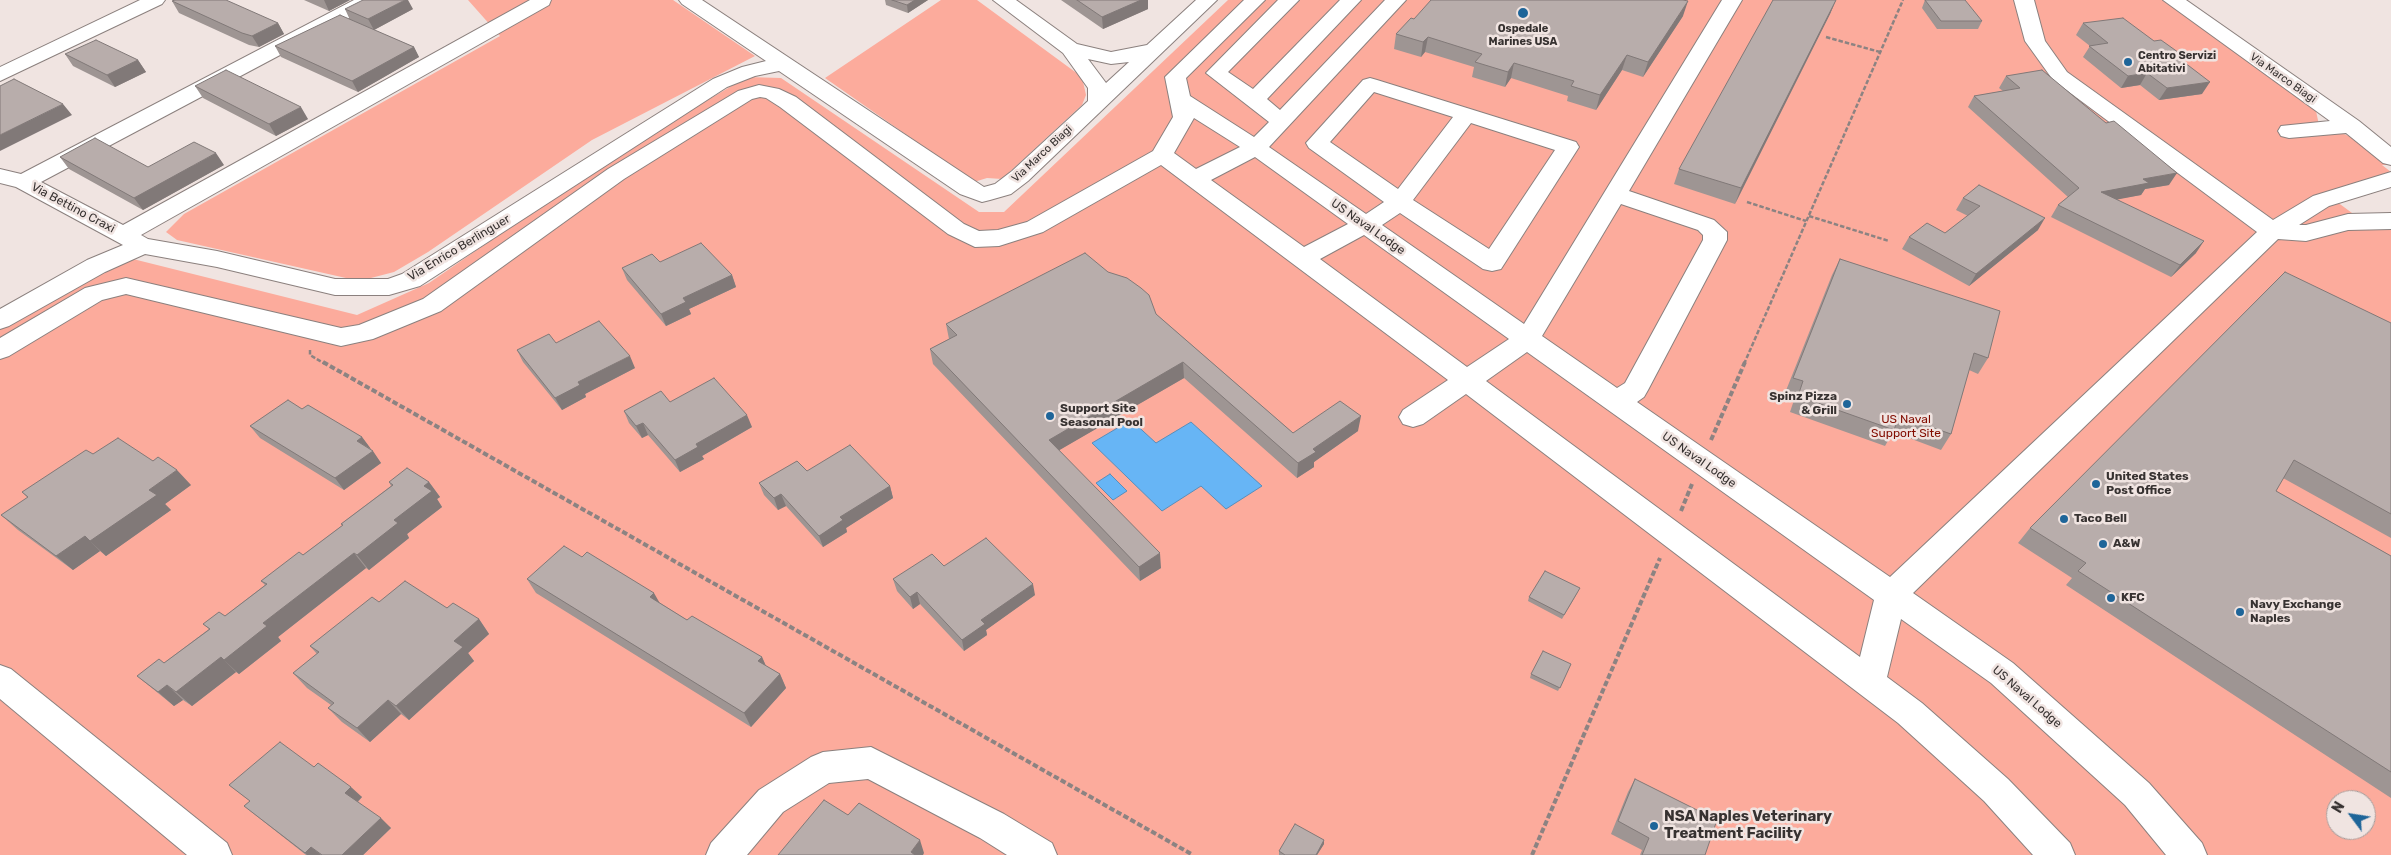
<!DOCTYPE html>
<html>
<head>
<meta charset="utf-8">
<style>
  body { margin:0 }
  #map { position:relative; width:2391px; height:855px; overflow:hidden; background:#f0e4e1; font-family:Rubik,sans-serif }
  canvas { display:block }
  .north { position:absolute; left:2326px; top:790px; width:50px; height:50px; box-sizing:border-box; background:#f0e4e1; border:1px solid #a69d9b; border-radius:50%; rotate:301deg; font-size:14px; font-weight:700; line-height:20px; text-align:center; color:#373231 }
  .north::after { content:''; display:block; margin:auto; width:18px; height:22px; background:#1e6599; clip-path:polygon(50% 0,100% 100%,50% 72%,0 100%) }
</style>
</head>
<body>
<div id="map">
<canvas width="2391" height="855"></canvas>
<div class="north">N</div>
</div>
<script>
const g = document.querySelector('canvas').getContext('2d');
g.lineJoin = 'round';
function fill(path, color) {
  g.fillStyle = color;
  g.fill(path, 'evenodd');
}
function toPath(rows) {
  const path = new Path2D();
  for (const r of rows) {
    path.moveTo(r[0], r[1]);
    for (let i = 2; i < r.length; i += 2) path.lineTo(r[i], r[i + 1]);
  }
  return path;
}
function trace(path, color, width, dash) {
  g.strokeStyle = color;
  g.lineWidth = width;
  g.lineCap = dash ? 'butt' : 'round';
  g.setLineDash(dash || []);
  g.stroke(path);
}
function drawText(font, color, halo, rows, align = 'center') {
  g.font = font + ' Rubik,sans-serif';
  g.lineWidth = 5;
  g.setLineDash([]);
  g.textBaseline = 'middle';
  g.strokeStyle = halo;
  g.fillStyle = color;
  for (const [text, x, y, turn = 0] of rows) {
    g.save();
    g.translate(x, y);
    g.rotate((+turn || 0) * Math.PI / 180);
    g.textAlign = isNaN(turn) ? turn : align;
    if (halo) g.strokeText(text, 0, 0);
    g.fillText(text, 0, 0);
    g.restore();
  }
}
fill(toPath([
  [468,0,673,0,755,56,592,140,428,252,394,272,367,279,346,278,177,240,166,232,184,214,500,36],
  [941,0,977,0,1082,77,1086,95,1082,105,1002,179,987,178,974,182,825,78],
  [1228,0,2166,0,2316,111,2319,125,2349,136,2391,165,2382,165,2391,172,2391,183,2333,199,2367,224,2391,218,2391,855,0,855,0,329,125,257,357,315,429,283,619,152,747,77,781,78,979,212,1004,212],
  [2336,800,2366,800,2366,830,2336,830]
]), '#fcab9c');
const water = toPath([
  [1131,420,1156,443,1191,422,1262,486,1226,509,1201,486,1162,511,1092,443,1131,420],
  [1110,474,1127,491,1113,500,1096,483,1110,474]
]);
fill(water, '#67b5f5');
trace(water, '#598eba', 1);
const minor = toPath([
  [140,0,165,0,162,4,0,81,0,67,140,0],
  [354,0,379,0,376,4,41,182,123,225,530,0,551,0,549,5,141,235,148,239,217,251,335,279,388,279,402,274,713,79,742,67,766,61,682,4,679,0,702,0,984,187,995,184,1012,171,1088,101,1088,88,1063,53,993,0,1016,0,1077,44,1111,52,1147,45,1196,0,1217,0,1028,181,1011,194,990,200,982,202,960,194,779,71,755,76,727,87,420,286,389,295,335,295,217,267,145,254,105,272,9,326,0,329,0,309,87,260,123,245,16,187,0,183,0,169,21,174,354,0],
  [1088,59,1111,64,1129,62,1106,83,1088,59],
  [1244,0,1265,0,1186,78,1190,96,1254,137,1269,122,1206,73,1278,0,1299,0,1228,72,1253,89,1340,0,1361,0,1267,99,1280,110,1385,0,1406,0,1269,147,1366,214,1384,202,1309,148,1306,143,1363,80,1370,78,1377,80,1576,142,1579,147,1501,269,1492,271,1483,269,1400,213,1382,225,1524,324,1722,0,1742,0,1629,191,1714,220,1727,232,1727,240,1648,390,1644,397,1637,402,1890,577,2257,232,2053,80,2025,41,2014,0,2034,0,2045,41,2067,72,2273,220,2313,196,2391,172,2391,187,2329,206,2299,225,2306,225,2348,214,2391,213,2391,229,2348,230,2306,241,2278,239,1913,593,2013,663,2149,783,2202,843,2207,855,2166,855,2125,805,1991,683,1901,619,1887,677,1922,703,2008,779,2070,843,2075,855,2033,855,1984,801,1898,723,1466,394,1423,424,1413,427,1403,424,1399,417,1403,410,1448,380,1161,165,1043,232,999,246,975,247,948,234,780,107,766,98,760,97,752,99,624,179,441,311,373,339,341,346,126,294,102,300,9,356,0,359,0,338,85,288,126,278,341,328,359,325,423,299,608,169,738,91,759,85,779,89,796,97,964,224,979,231,998,230,1027,222,1153,151,1173,117,1165,77,1244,0],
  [1374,92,1453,117,1398,189,1330,142,1374,92],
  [1194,118,1240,147,1196,169,1174,153,1194,118],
  [1471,123,1555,150,1489,249,1413,200,1471,123],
  [1255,157,1348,224,1304,247,1211,180,1255,157],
  [1621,204,1698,230,1703,235,1703,240,1625,383,1617,388,1542,336,1621,204],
  [1364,235,1509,339,1467,367,1320,259,1364,235],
  [1527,352,1874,600,1860,657,1486,381,1527,352],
  [2163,0,2186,0,2359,121,2391,147,2391,165,2383,163,2346,133,2289,138,2281,136,2278,131,2281,126,2330,121,2163,0],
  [0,665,11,669,227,843,232,855,187,855,0,699,0,665],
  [871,747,1004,814,1052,843,1057,855,1007,855,980,838,868,779,829,783,783,812,747,855,706,855,711,843,759,790,811,757,823,752,871,747]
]);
trace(minor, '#8b807e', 2);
trace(toPath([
  [1826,37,1880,52],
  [1747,202,1806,221],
  [1809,216,1889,241],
  [310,350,310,355,325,364],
  [1744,364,1903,0]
]), '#8c8382', 2.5, [4.5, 2]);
trace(toPath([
  [323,362,1193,855],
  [1711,440,1745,362],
  [1681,511,1692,484],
  [1532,855,1660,558]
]), '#8c8382', 4, [5.5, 2.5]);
fill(minor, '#fff');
fill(toPath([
  [304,0,350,0,329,11],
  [885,0,928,0,908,13,886,5],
  [1061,0,1148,0,1148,9,1103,29],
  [1836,0,1830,14,1735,204,1674,184,1679,169],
  [1925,0,1982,21,1978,29,1937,29,1922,8],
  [172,1,278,23,284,34,259,47,249,45,179,13],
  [345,9,413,9,374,30,414,47,419,57,358,92,281,57,275,46,350,20],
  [1683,16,1643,77,1622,70,1596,110,1567,101,1568,96,1511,78,1505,87,1472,77,1474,67,1425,52,1421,57,1394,49,1396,34,1414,19],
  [2083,23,2180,59,2202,94,2159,100,2140,85,2121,88,2083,57,2090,46,2076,35],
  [65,54,138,60,146,72,115,87,73,66],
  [2006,76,2169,185,2145,189,2141,195,2117,199,2196,253,2171,277,2051,217,2058,205,2068,197,1968,107,1974,96,2003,91,1999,88],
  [195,86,308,119,276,136,203,98],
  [60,157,148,167,224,165,143,210,69,169],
  [1963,198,2038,230,1969,286,1902,249,1909,237,1945,233,1968,216,1956,210],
  [1840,259,1988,358,1978,374,1969,370,1951,434,1941,450,1893,432,1885,446,1790,412,1795,397,1785,393,1832,275],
  [660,262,732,275,736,287,689,309,691,314,666,326,627,280,622,268],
  [1156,314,1293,433,1358,431,1314,462,1314,467,1297,478,1184,378,1059,450,1161,568,1140,581,933,364,930,349,949,339,946,324],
  [2391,323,2391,538,2283,478,2276,491,2391,556,2391,798,2066,585,2072,578,2018,543,2030,528],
  [556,343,635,368,585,394,586,397,562,410,523,362,517,350],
  [670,402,752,427,702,456,704,459,680,472,648,435,642,438,629,423,624,411],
  [302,409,362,437,381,463,344,490,260,438,250,426],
  [93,454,191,485,165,504,171,510,106,556,100,551,73,570,18,530,1,515,28,498,22,492],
  [807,471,890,486,893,498,846,528,847,532,823,547,786,506,778,510,764,495,759,483],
  [389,482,429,482,440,497,437,499,442,507,407,534,409,538,369,570,366,568,278,637,281,641,239,674,236,672,192,706,183,700,174,706,137,676,164,663,209,629,203,624,225,616,265,585,261,581,303,555,343,525,341,524,391,486],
  [944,566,1035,595,986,630,987,635,964,651,920,604,913,609,897,591,893,579],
  [527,579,660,603,687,620,762,657,766,666,780,674,786,688,751,727,536,593],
  [1578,592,1562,619,1528,601,1529,597],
  [379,602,447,608,479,619,489,634,468,653,474,661,409,720,401,714,370,742,342,722,328,708,331,705,307,688,293,673,317,654,310,646],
  [1571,664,1558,691,1530,678,1531,674],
  [314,767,362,797,358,802,391,828,363,855,306,855,244,806,250,801,229,785],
  [1635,779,1705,855,1640,855,1642,850,1611,834,1628,792],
  [1324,844,1317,855,1279,855,1279,851]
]), '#9e9593');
fill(toPath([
  [324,0,350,0,329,11],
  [405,0,408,0,413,9,374,30,368,19],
  [915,0,928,0,908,13,907,5],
  [1141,0,1148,0,1148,9,1103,29,1102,17],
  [1836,0,1830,14,1735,204,1741,188],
  [1688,1,1683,16,1643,77,1648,62],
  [278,23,284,34,259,47,252,36],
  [1428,37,1425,52,1421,57,1423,42],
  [414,47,419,57,358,92,352,81],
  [1627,55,1622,70,1596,110,1600,95],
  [138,60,146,72,115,87,107,75],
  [1514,63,1511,78,1505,87,1508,72],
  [2147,73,2140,85,2121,88,2128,76],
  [2210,82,2202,94,2159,100,2167,88],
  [63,104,72,115,0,151,0,135],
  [301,107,308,119,276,136,269,124],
  [216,153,224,165,143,210,134,198],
  [2177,173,2169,185,2145,189,2141,195,2094,204,2101,192,2143,179],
  [2045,218,2038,230,1969,286,1976,274],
  [2204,241,2196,253,2171,277,2180,265],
  [732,275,736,287,689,309,691,314,666,326,661,314,683,298],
  [630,356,635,368,585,394,586,397,562,410,555,398,578,382],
  [1183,362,1184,378,1051,455,1049,440],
  [747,415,752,427,702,456,704,459,680,472,675,460,696,444],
  [1361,416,1358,431,1314,462,1314,467,1297,478,1298,463,1313,449],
  [643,423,648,435,642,438,636,426],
  [362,437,371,449,357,441],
  [373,451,381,463,344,490,335,478],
  [177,470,191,485,165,504,171,510,106,556,90,541,149,490],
  [429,482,440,497,437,499,442,507,407,534,409,538,369,570,357,555,424,486],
  [890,486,893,498,846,528,847,532,823,547,819,536,840,517],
  [781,494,786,506,778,510,774,498],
  [85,536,100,551,73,570,56,556],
  [354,553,366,568,278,637,281,641,239,674,224,660,263,623],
  [1160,553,1161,568,1140,581,1139,567],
  [1033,584,1035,595,986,630,987,635,964,651,962,640,981,620],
  [917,592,920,604,913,609,910,597],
  [654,593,662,607,650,597],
  [479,619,489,634,468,653,474,661,409,720,396,706,454,641],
  [221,657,236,672,192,706,176,692],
  [762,657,768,671,758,661],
  [780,674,786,688,751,727,744,713],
  [167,685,183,700,174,706,158,692],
  [388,700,401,714,370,742,357,728],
  [351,787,362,797,356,803,345,793],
  [381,818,391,828,363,855,342,855],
  [920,840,924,853,923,855,912,855,911,852],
  [1324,840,1324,844,1317,855,1316,855],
  [311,847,321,855,307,855,305,853]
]), '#817978');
const building = toPath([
  [175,0,226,0,278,23,252,36,242,33,172,1,175,0],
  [363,0,405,0,368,19,345,9,363,0],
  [892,0,915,0,907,5,892,0],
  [1077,0,1141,0,1102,17,1077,0],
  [1431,0,1683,0,1688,1,1648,62,1627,55,1600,95,1571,86,1574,81,1514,63,1508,72,1475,62,1482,54,1428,37,1423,42,1396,34,1411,18,1414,19,1431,0],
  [1773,0,1836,0,1741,188,1679,169,1773,0],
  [1925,0,1965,0,1982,21,1941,21,1925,0],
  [340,15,414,47,352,81,275,46,340,15],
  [2123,18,2154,41,2161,40,2182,55,2176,56,2210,82,2167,88,2147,73,2128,76,2089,46,2108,43,2083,23,2123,18],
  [96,40,138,60,107,75,65,54,96,40],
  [226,70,301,107,269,124,195,86,226,70],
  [2042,70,2106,123,2114,121,2177,173,2143,179,2149,183,2101,192,2204,241,2180,265,2058,205,2079,188,1974,96,2020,88,2006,76,2042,70],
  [14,79,63,104,0,135,0,86,14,79],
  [95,138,148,167,194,142,216,153,134,198,60,157,95,138],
  [1979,185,2045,218,1976,274,1909,237,1927,223,1945,233,1980,206,1963,198,1979,185],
  [701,243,732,275,683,298,686,302,661,314,622,268,652,254,660,262,701,243],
  [1085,253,1108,272,1127,278,1141,288,1149,295,1156,314,1293,433,1340,401,1361,416,1313,449,1316,452,1298,463,1183,362,1049,440,1160,553,1139,567,930,349,957,335,946,324,1085,253],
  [1840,259,2000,311,1988,358,1974,353,1951,434,1899,416,1894,430,1798,396,1803,381,1793,378,1840,259],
  [2285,272,2391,323,2391,514,2294,460,2276,491,2391,556,2391,772,2078,571,2086,563,2030,528,2285,272],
  [599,321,630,356,578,382,580,385,555,398,517,350,549,334,556,343,599,321],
  [714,378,747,415,696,444,698,447,675,460,643,423,636,426,624,411,661,391,670,402,714,378],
  [288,400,302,409,308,405,362,437,357,441,373,451,335,478,250,426,288,400],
  [118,438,153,461,158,457,177,470,149,490,157,495,90,541,85,536,56,556,1,515,28,497,22,492,86,450,93,454,118,438],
  [850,445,890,486,840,517,843,520,819,536,781,494,774,498,759,483,797,461,807,471,850,445],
  [407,468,429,482,424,486,432,491,394,520,398,523,357,555,354,553,263,623,267,626,224,660,221,657,176,692,167,685,158,692,137,676,159,659,164,663,210,629,203,624,219,612,225,616,267,584,261,581,299,552,303,555,343,525,341,524,393,485,389,482,407,468],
  [986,538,1033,584,981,620,985,624,962,640,917,592,910,597,893,579,932,554,944,566,986,538],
  [564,546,582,557,587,552,654,593,650,597,687,620,692,616,762,657,758,661,780,674,744,713,527,579,564,546],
  [1545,571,1580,588,1564,615,1529,597,1545,571],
  [405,581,447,608,453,603,479,619,454,641,463,647,396,706,388,700,357,728,328,708,334,703,293,673,319,652,310,646,372,597,379,602,405,581],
  [1543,651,1571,664,1560,688,1531,674,1543,651],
  [280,742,314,767,318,763,351,787,345,793,381,818,342,855,322,855,311,847,305,853,244,806,250,801,229,785,280,742],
  [1635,779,1717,820,1705,855,1642,855,1649,838,1618,821,1635,779],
  [824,800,848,815,859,803,920,840,911,852,915,855,778,855,824,800],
  [1295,824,1324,840,1316,855,1285,855,1279,851,1295,824]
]);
fill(building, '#b8adab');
trace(building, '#817978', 1);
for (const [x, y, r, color] of [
  [1523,13,6,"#1e6599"],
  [2128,62,5,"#1e6599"],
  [1847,404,5,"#1e6599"],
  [1050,416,5,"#1e6599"],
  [2096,484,5,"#1e6599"],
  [2064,519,5,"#1e6599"],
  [2103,544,5,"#1e6599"],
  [2111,598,5,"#1e6599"],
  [2240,612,5,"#1e6599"],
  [1654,826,5,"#1e6599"]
]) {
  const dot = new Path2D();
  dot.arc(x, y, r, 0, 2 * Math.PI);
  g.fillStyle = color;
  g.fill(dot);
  trace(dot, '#f0e4e1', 2);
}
drawText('bold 11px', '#373231', '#f0e4e1', [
  ["Ospedale",1523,29],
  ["Marines USA",1523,42],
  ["Centro Servizi",2138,56,"left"],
  ["Abitativi",2138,69,"left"]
]);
drawText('11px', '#373231', '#f0e4e1', [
  ["Via Marco Biagi",2283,78,35],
  ["Via Marco Biagi",1042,154,-43]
]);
drawText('12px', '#373231', '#f0e4e1', [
  ["Via Bettino Craxi",73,208,28],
  ["US Naval Lodge",1368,227,35],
  ["Via Enrico Berlinguer",459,248,-31],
  ["US Naval Lodge",1699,460,35],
  ["US Naval Lodge",2027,697,41]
]);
drawText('bold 12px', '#373231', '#f0e4e1', [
  ["Spinz Pizza",1837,397,"right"],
  ["& Grill",1837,411,"right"],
  ["Support Site",1060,409],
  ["Seasonal Pool",1060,423],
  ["United States",2106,477],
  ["Post Office",2106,491],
  ["Taco Bell",2074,519],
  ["A&W",2113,544],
  ["KFC",2121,598],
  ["Navy Exchange",2250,605],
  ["Naples",2250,619]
], 'left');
drawText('12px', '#820c00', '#f0e4e1', [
  ["US Naval",1906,420],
  ["Support Site",1906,434]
]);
drawText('bold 15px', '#373231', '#f0e4e1', [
  ["NSA Naples Veterinary",1664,817],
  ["Treatment Facility",1664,834]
], 'left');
</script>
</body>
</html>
